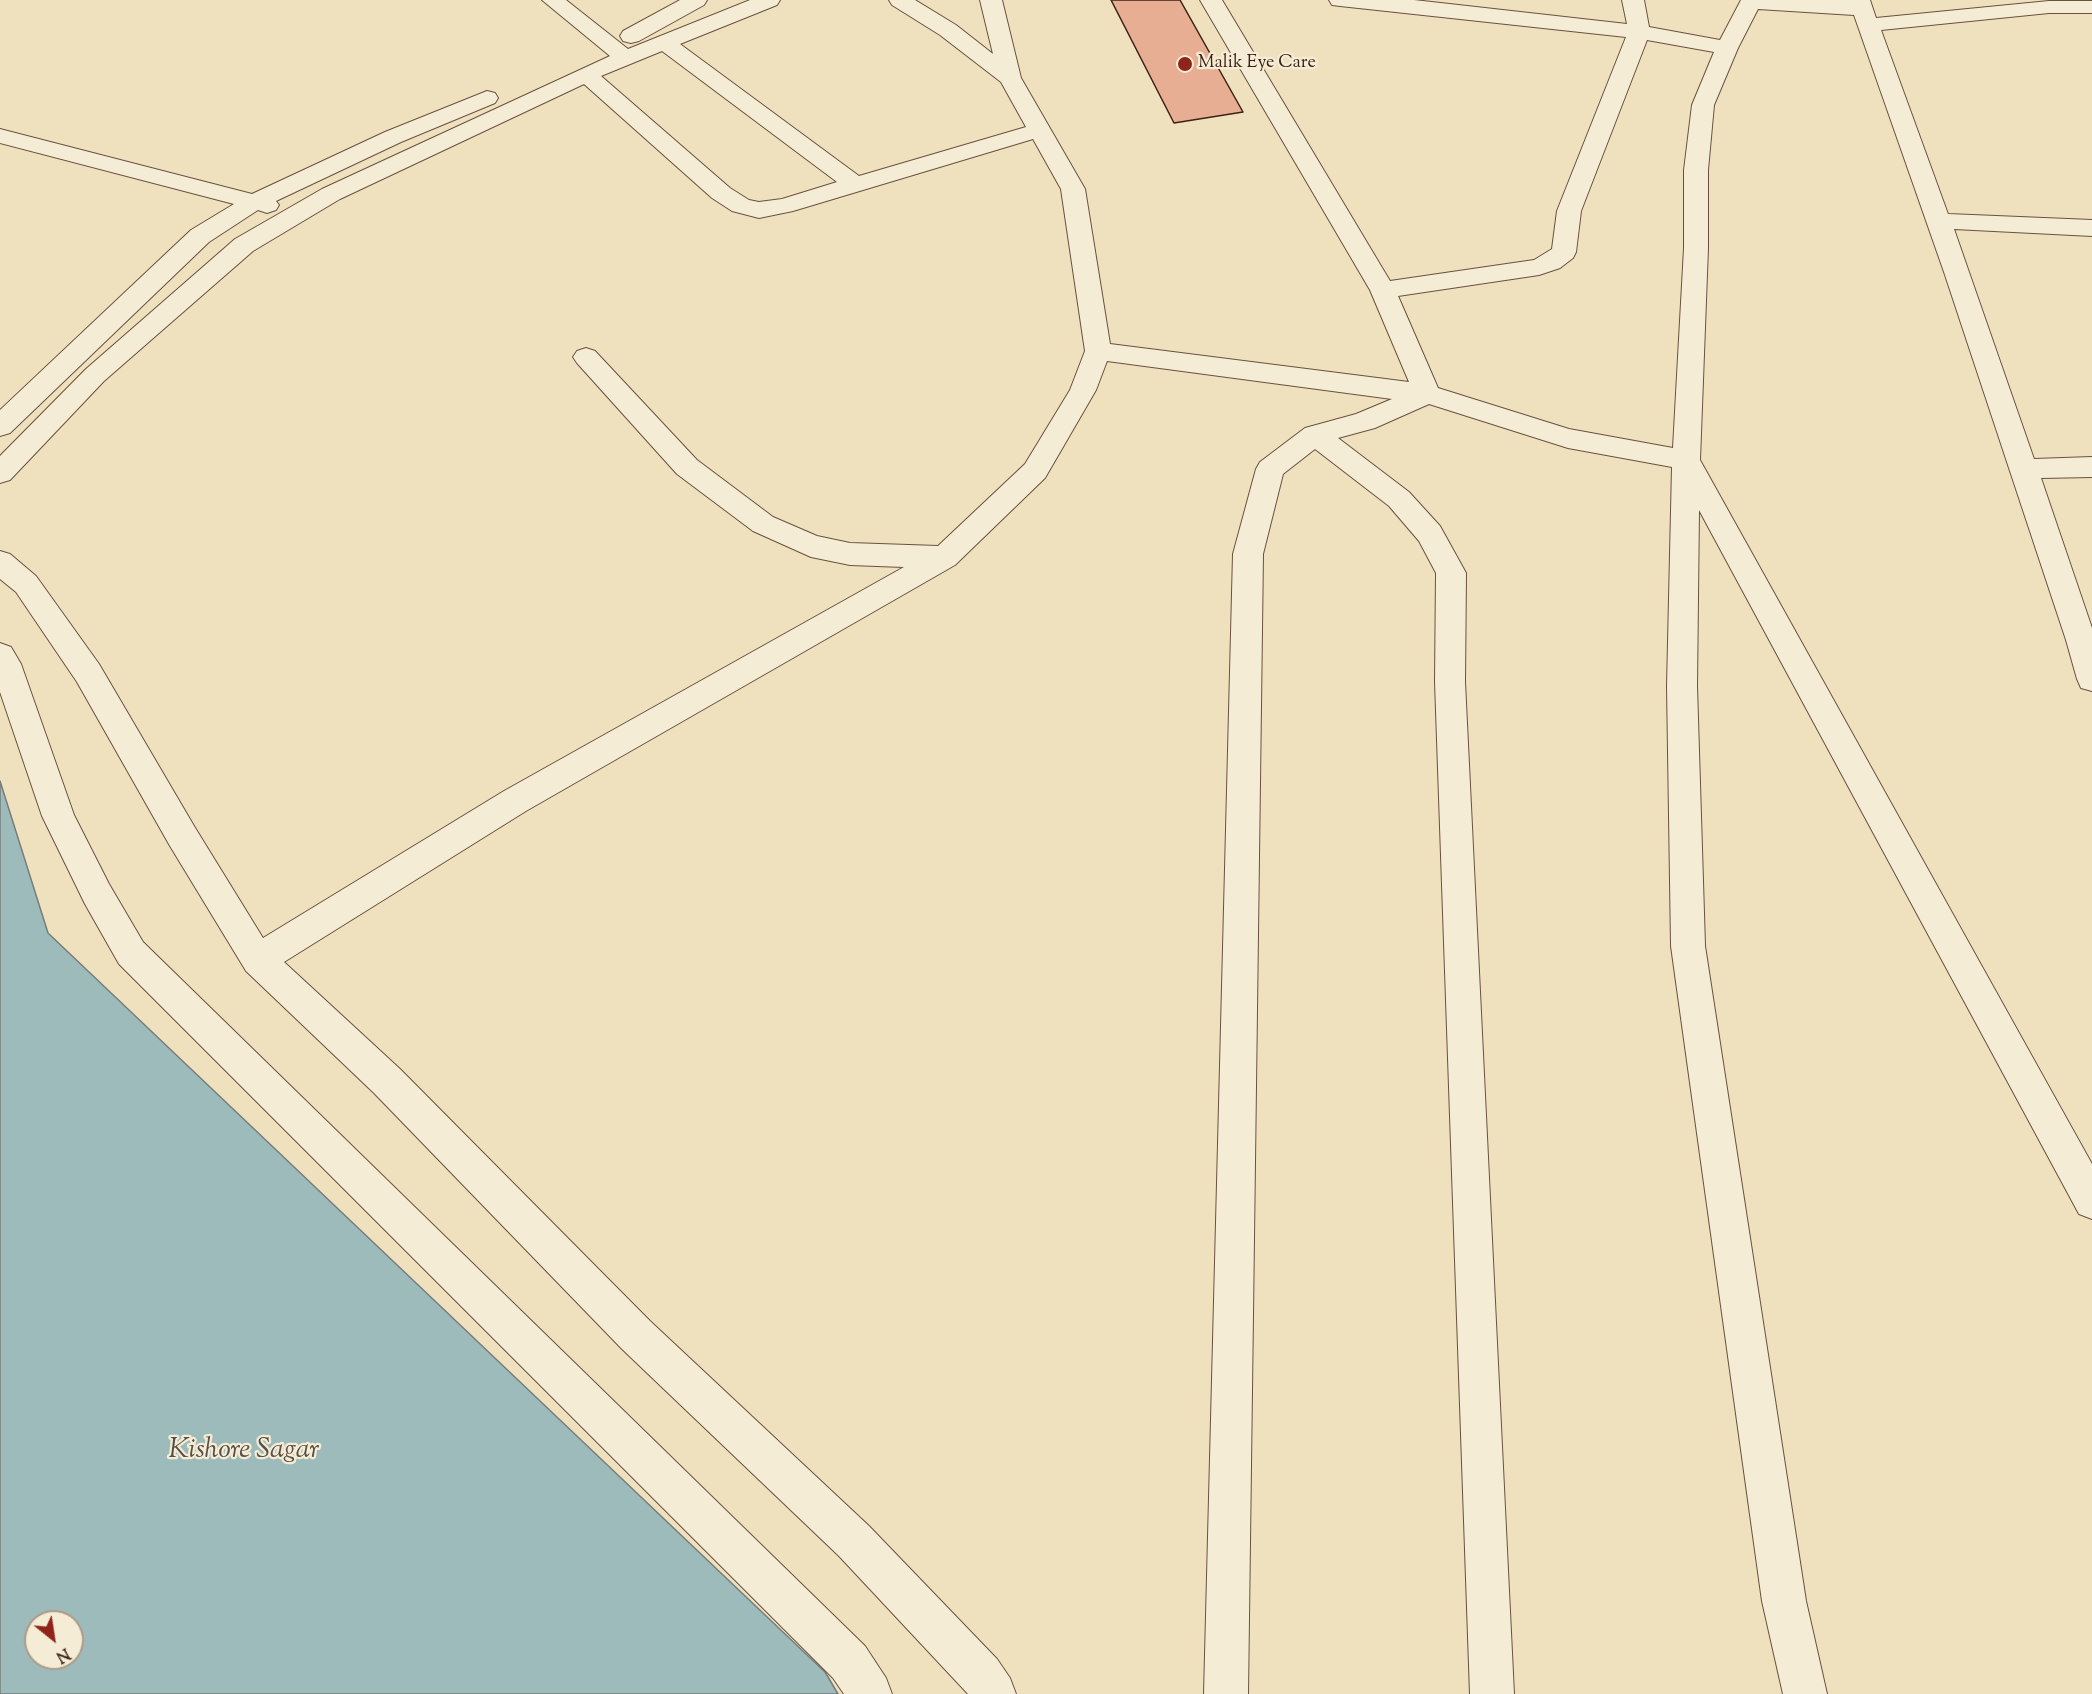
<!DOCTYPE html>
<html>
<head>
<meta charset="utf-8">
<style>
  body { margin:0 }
  #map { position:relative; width:2092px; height:1694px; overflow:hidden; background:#f0e1be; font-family:"Sorts Mill Goudy",serif }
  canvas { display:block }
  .north { position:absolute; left:24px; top:1610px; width:60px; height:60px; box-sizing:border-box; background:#f5ecd5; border:2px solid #ab9b89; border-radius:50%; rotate:150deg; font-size:16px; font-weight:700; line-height:24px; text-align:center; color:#3c2116 }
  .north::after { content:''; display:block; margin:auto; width:21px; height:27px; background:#8f2418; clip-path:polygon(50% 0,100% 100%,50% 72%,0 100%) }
</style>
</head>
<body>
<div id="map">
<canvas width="2092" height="1694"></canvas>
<div class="north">N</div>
</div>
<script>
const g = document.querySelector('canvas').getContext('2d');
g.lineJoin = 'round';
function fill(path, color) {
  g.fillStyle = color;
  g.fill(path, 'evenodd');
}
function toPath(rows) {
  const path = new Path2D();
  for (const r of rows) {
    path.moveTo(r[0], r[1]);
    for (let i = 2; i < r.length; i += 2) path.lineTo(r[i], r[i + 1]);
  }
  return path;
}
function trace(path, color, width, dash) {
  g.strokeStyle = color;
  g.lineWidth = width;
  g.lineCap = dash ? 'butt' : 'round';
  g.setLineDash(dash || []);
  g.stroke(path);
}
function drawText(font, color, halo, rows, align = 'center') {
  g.font = font + ' "Sorts Mill Goudy",serif';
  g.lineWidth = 4.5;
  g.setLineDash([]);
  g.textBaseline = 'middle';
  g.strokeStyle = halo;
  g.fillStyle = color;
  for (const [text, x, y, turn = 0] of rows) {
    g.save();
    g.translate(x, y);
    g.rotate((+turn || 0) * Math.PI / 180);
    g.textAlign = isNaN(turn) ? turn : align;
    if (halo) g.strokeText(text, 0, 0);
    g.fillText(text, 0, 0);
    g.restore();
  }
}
const water = toPath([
  [0,781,48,933,825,1672,838,1694,0,1694,0,781],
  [36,1622,72,1622,72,1658,36,1658,36,1622]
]);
fill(water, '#9ebbbc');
trace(water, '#777d7a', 1.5);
const building = toPath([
  [1111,0,1180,0,1243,112,1174,123,1111,0]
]);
fill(building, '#e7ae94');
trace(building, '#3c2116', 1.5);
const minor = toPath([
  [542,0,566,0,628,49,750,0,780,0,777,5,680,44,859,176,1026,127,1001,82,940,35,892,5,889,0,915,0,956,25,993,54,980,0,1002,0,1021,78,1085,189,1110,344,1409,382,1370,290,1200,0,1222,0,1390,281,1534,260,1552,249,1557,211,1626,37,1340,6,1332,5,1329,0,1414,0,1627,24,1622,0,1644,0,1649,27,1720,40,1741,0,1870,0,1876,18,2049,1,2092,1,2092,13,2049,13,1881,30,1948,214,2092,220,2092,236,1954,229,2034,459,2092,457,2092,477,2041,478,2092,628,2092,691,2081,688,2077,679,2066,640,1944,272,1854,15,1758,9,1738,48,1714,105,1708,170,1708,248,1700,460,2092,1164,2092,1219,2079,1214,1699,510,1697,686,1705,946,1806,1601,1827,1694,1783,1694,1762,1601,1671,946,1667,686,1672,467,1568,448,1429,404,1375,428,1338,438,1409,492,1440,526,1466,573,1465,682,1514,1694,1470,1694,1435,682,1436,573,1419,541,1389,506,1315,449,1283,474,1263,554,1248,1694,1204,1694,1233,554,1256,469,1260,462,1305,428,1356,414,1392,399,1107,361,1096,390,1045,478,955,565,526,811,284,962,400,1069,650,1321,869,1526,997,1659,1010,1678,1016,1694,968,1694,839,1556,622,1349,374,1093,246,971,170,846,77,682,16,592,0,579,0,551,10,554,36,576,99,664,194,826,263,938,504,791,904,567,850,565,811,557,753,531,677,474,577,363,573,357,577,351,586,348,595,351,697,460,773,517,817,536,850,543,938,546,1025,464,1070,390,1085,351,1061,189,1033,139,793,211,759,218,732,211,712,198,584,84,340,199,253,251,104,381,10,480,0,483,0,456,86,369,235,239,322,189,610,56,542,0],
  [1647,40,1714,52,1692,105,1684,170,1684,248,1673,448,1569,429,1438,388,1398,296,1539,275,1560,268,1573,258,1576,252,1581,211,1647,40],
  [662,51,837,182,782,199,759,202,749,200,730,188,601,76,662,51],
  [680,0,707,0,704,5,639,41,631,43,623,41,620,36,623,31,680,0],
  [487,91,495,93,498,98,495,103,401,142,276,201,279,205,276,210,267,213,258,210,209,242,10,433,0,436,0,410,191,230,234,204,0,143,0,129,252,194,385,132,487,91],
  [0,643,11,647,21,664,74,815,109,884,143,942,865,1646,886,1678,892,1694,844,1694,833,1678,119,964,85,904,42,816,0,692,0,643]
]);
trace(minor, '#695140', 2);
fill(minor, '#f5ecd5');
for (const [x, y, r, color] of [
  [1185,64,8,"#8f2418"]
]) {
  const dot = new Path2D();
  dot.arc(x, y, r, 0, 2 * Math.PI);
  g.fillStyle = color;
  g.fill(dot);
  trace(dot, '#f5ecd5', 2);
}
drawText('18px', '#3c2116', '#f5ecd5', [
  ["Malik Eye Care",1198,64]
], 'left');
drawText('italic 28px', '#594f48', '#f5ecd5', [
  ["Kishore Sagar",244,1452]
]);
</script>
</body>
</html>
